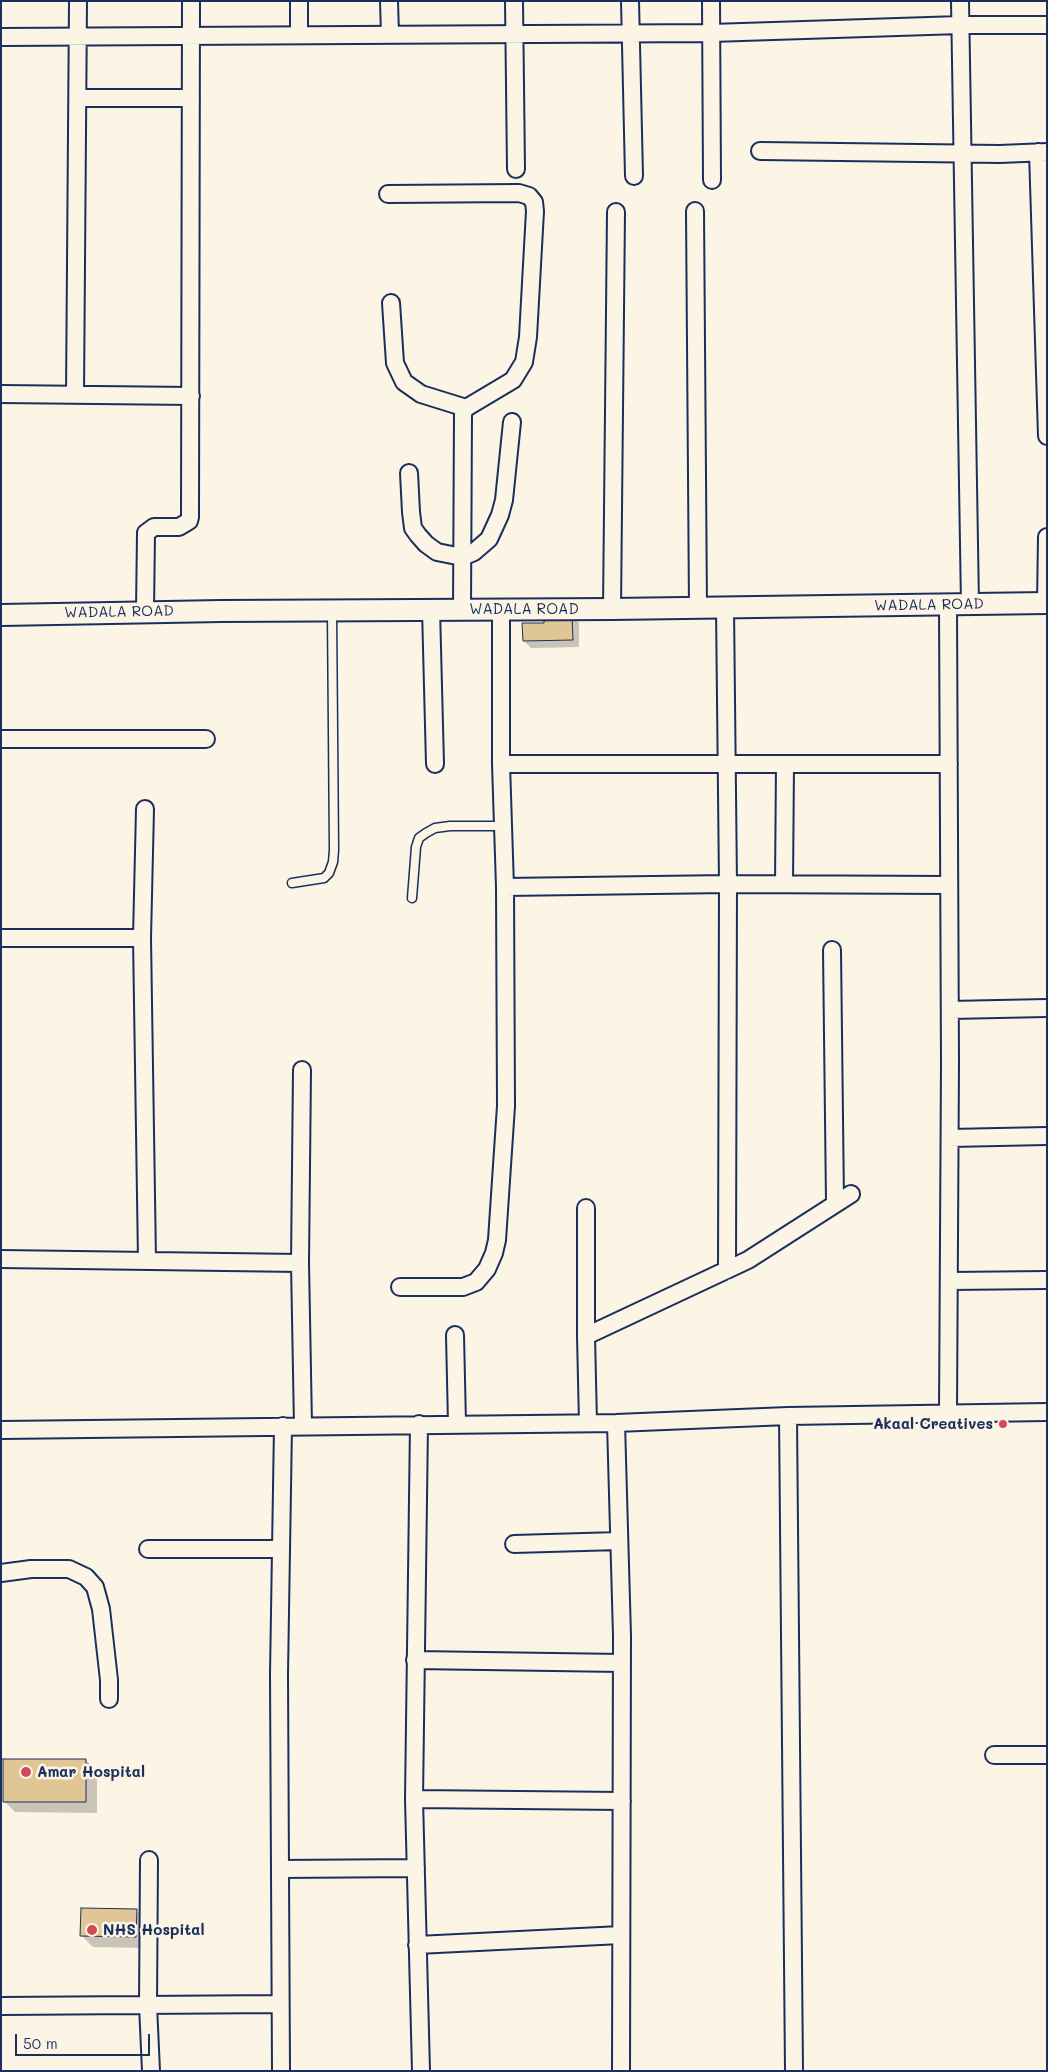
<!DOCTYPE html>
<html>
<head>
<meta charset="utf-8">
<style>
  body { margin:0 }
  #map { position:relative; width:1048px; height:2072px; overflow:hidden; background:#fcf5e5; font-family:Mali,sans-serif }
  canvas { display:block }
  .frame { position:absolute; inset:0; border:2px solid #1b2f5e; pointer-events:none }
  .scale { position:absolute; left:15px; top:2034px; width:135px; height:22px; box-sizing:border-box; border:2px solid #1b2f5e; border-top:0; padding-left:6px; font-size:15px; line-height:18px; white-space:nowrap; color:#1b2f5e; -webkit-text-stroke:4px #fcf5e5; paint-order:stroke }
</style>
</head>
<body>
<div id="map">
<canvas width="1048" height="2072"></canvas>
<div class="frame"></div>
<div class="scale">50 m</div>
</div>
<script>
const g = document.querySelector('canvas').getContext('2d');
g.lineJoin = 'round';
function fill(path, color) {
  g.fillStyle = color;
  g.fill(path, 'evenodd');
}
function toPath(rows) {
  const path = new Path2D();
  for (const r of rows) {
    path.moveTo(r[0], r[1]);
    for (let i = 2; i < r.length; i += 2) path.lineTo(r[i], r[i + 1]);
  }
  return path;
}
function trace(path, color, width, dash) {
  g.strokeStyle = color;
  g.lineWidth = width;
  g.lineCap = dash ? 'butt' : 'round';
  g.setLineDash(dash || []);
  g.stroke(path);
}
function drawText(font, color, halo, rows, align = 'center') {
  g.font = font + ' Mali,sans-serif';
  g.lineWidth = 5;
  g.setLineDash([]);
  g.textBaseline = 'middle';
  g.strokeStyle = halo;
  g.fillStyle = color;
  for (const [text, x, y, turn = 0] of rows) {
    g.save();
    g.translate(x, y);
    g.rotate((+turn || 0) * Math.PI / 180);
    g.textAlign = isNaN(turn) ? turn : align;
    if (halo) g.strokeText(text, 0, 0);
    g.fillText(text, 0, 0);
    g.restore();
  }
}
fill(toPath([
  [572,616,579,623,579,647,531,648,524,641,545,624],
  [86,1760,97,1771,97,1813,15,1812,4,1801],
  [136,1910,147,1921,147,1948,93,1947,82,1936]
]), '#0003');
const building = toPath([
  [544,615,572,615,573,640,523,641,522,623,544,623,544,615],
  [3,1759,86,1759,86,1802,3,1802,3,1759],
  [81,1908,137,1909,136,1937,80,1936,81,1908]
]);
fill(building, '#e0c695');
trace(building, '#1b2f5e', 1);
const service = toPath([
  [292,883,324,878,329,873,333,862,334,850,332,612],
  [412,898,416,847,419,838,426,833,435,828,450,826,503,826]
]);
const minor = toPath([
  [299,1,299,35],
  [389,1,390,35],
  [514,1,516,169],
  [630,1,634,176],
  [711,1,712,180],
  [960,1,970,604],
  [1,37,711,33,960,25,1047,25],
  [78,98,191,98],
  [760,151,1000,154,1047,152],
  [1038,152,1047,436],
  [388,194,519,193,529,196,534,202,535,211,528,337,524,362,513,380,466,408,463,413,462,609],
  [695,211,698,608],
  [391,303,395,363,404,382,421,394,466,408],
  [1,394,191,396],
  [75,395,78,1],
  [409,473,411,512,413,528,418,535,426,544,437,552,462,557,474,552,489,539,500,515,504,500,512,422],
  [1046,603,1047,537],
  [948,605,950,1062,948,1413],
  [725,607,728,884,727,1270],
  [431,609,435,764],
  [612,609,616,212],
  [145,611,146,533,154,527,179,527,189,521,190,517,191,1],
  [1,739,206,739],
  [501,764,949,764],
  [145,809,142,938,147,1260],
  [784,884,785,764],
  [505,887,728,884,949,885],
  [1,938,142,938],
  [832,950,835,1202],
  [950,1010,1047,1008],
  [302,1070,300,1263,303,1426],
  [950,1138,1047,1136],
  [586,1208,586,1336,588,1423],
  [1,1259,300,1263],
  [949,1281,1047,1280],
  [400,1287,463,1287,476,1282,487,1269,494,1253,497,1240,506,1106,505,887,501,764,501,609],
  [455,1335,457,1424],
  [586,1336,748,1260,851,1194],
  [788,1416,794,2071],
  [616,1423,622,1636,621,2071],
  [419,1424,414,1799,421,2071],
  [1,1430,616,1423,788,1416,1047,1412],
  [514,1544,619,1541],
  [148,1549,281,1549],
  [1,1573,31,1569,69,1569,86,1577,95,1587,101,1609,109,1680,109,1699],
  [415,1660,622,1663],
  [994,1755,1047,1755],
  [414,1799,622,1801],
  [149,1860,148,2005,151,2071],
  [280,1869,416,1868],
  [417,1945,621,1935],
  [1,2006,280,2004],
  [281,2071,279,1674,283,1426]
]);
const tertiary = toPath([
  [1,615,221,611,612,609,1047,603]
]);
trace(service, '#1b2f5e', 11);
trace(minor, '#1b2f5e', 20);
trace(tertiary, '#1b2f5e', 24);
trace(service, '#fcf5e5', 8);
trace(minor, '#fcf5e5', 16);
trace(tertiary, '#fcf5e5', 20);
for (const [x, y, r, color] of [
  [1003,1424,5,"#d1495b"],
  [26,1772,6,"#d1495b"],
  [92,1930,6,"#d1495b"]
]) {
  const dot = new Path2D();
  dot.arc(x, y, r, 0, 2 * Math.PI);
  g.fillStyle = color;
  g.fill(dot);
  trace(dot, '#fcf5e5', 2);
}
drawText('15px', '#1b2f5e', '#fcf5e5', [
  ["WADALA ROAD",929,605,-1],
  ["WADALA ROAD",524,609],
  ["WADALA ROAD",119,612,-1]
]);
drawText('bold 15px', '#1b2f5e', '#fcf5e5', [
  ["Akaal Creatives",993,1424,"right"],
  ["Amar Hospital",37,1772],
  ["NHS Hospital",103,1930]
], 'left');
</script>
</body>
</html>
